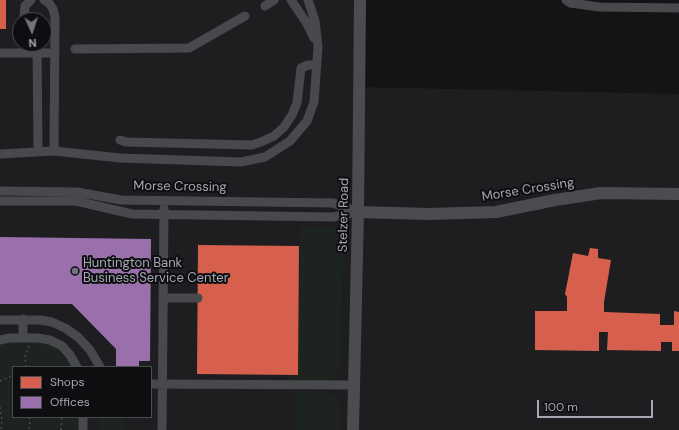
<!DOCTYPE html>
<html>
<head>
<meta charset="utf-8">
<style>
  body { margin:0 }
  #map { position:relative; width:679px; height:430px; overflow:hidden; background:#141414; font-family:"DM Sans",sans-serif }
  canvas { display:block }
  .legend { position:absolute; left:12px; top:366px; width:140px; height:52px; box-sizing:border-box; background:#0e0e10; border:1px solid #4a4c52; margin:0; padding:5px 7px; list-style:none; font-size:12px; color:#a5a9b5 }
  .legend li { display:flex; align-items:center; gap:8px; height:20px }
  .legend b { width:20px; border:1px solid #4a4c52 }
  .north { position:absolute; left:12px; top:12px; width:40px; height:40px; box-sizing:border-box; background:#0e0e10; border:1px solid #4a4c52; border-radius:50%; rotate:177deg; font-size:11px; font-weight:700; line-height:16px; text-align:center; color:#a5a9b5 }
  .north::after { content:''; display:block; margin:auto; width:14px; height:18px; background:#72757d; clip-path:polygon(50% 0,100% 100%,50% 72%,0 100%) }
  .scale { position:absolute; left:537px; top:400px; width:116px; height:18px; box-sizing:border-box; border:2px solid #a5a9b5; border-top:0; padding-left:5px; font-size:12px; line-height:14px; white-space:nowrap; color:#a5a9b5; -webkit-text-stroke:3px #0e0e10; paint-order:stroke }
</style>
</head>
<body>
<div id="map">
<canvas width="679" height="430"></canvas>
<ul class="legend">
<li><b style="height:11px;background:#d6604d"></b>Shops</li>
<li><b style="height:11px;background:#9970ab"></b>Offices</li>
</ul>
<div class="north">N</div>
<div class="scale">100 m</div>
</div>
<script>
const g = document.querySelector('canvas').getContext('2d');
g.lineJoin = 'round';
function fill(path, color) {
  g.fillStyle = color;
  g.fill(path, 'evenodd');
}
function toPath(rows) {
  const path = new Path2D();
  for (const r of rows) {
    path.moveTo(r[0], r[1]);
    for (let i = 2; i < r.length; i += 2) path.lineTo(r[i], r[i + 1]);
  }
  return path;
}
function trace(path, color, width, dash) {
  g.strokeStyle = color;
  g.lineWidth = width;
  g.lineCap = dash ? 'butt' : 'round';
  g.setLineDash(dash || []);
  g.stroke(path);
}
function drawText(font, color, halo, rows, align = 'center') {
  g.font = font + ' "DM Sans",sans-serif';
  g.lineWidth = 4;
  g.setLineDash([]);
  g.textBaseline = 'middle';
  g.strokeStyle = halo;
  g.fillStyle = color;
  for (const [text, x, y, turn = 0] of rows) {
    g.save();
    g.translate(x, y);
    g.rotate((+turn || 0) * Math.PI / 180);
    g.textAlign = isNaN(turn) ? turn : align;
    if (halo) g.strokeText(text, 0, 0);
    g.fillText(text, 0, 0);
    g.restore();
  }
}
fill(toPath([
  [0,0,360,0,359,87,679,94,679,430,0,430],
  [20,20,44,20,44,44,20,44],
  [13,367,151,367,151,417,13,417]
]), '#1e1e20');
fill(toPath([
  [300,228,333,228,338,230,339,234,343,234,344,241,340,367,336,376,329,381,293,381,292,378,292,375,298,375],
  [0,340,50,340,77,367,13,367,13,417,83,417,83,430,0,430],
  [296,391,326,391,335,396,338,400,340,409,340,430,296,430,297,395,292,394,293,392],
  [99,417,124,417,124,430,98,430]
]), '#1d231e');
fill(toPath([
  [0,0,6,0,6,29,0,29],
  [198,245,299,246,298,375,197,374],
  [590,248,598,249,598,258,611,260,604,302,604,312,660,314,660,325,674,325,674,311,679,312,679,351,672,351,672,342,661,342,661,351,607,350,608,332,599,332,599,351,535,350,535,311,567,311,567,297,565,294,573,253,588,256]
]), '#d6604d');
fill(toPath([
  [0,237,151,239,150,361,139,361,139,367,116,367,116,349,72,304,0,304]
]), '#9970ab');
trace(toPath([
  [26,367,25,357,29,346],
  [0,381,13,375],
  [0,407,2,421,1,430],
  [29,417,30,425,29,430],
  [61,430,62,417]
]), '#4a4b4f', 1.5, [2, 3]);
trace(toPath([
  [44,0,49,3,53,9,55,17,54,151],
  [291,0,306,22,314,38],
  [566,0,570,3,600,7,679,8],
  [265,6,274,0],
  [27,20,24,16,25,6,31,0],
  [37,44,38,151],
  [75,49,189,48,245,16],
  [0,53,55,53],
  [120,140,126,142,252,145,261,142,274,136,284,127,292,115,297,103,301,68,308,65,317,65],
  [0,154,54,151,120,158,241,162,265,157,290,141,307,121,314,102,318,47,315,21,308,0],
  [0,191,77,192,121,200,333,203,358,212],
  [0,201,76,201,132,214,333,217,357,212],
  [163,298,198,298],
  [0,320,40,320,52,322,65,328,78,337,90,350,100,367],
  [23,338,23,319],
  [0,340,9,338,38,338,50,340,62,346,70,355,77,367],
  [151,384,354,385],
  [83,430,83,417],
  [162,430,164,208]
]), '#48494d', 9);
trace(toPath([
  [358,212,429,214,496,212,555,200,601,193,679,194],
  [353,430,358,212,360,0]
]), '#4a4c4f', 12);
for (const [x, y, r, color] of [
  [75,271,4,"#72757d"]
]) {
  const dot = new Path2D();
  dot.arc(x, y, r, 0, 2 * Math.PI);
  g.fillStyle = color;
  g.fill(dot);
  trace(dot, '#0e0e10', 1.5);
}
drawText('13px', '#a5a9b5', '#0e0e10', [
  ["Morse Crossing",180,187,1],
  ["Morse Crossing",528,190,-9],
  ["Stelzer Road",344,215,-89]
]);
drawText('13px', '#a5a9b5', '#0e0e10', [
  ["Huntington Bank",83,264],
  ["Business Service Center",83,279]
], 'left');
</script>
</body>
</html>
